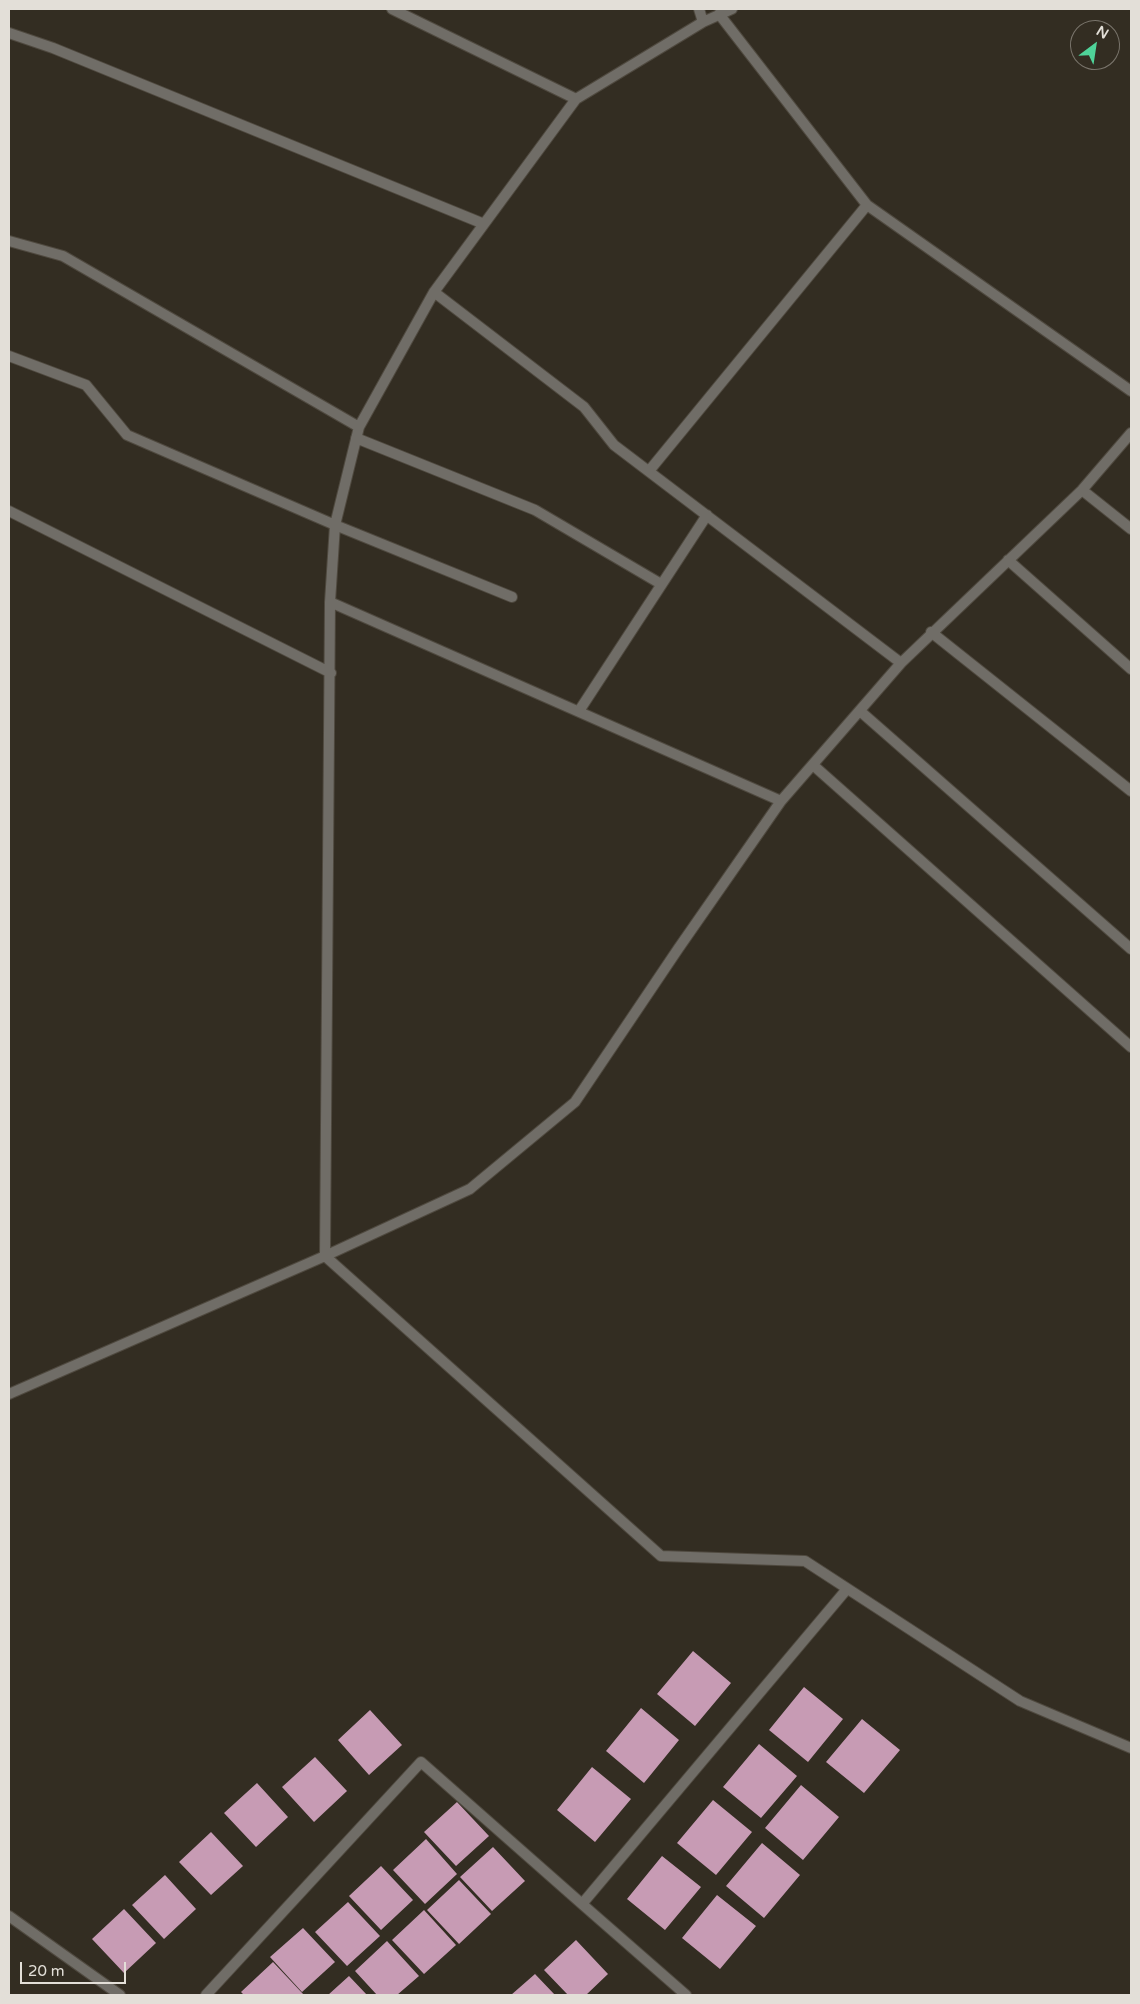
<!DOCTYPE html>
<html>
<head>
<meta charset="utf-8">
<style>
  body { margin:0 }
  #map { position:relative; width:1140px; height:2004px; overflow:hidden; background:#332d22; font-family:"Varela Round",sans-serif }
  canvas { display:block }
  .frame { position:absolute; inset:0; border:10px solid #e3dfd8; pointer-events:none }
  .north { position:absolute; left:1070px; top:20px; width:50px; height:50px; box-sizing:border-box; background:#332d22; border:1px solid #79746b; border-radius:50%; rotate:31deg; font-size:14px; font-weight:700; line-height:20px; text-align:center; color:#e3dfd8 }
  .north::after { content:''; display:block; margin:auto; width:18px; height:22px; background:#4fd399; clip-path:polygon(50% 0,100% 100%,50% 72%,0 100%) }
  .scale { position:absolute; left:20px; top:1962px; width:106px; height:22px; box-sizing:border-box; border:2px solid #e3dfd8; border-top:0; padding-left:6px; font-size:15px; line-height:18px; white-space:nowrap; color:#e3dfd8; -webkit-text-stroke:4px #332d22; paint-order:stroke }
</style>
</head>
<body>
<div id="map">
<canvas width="1140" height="2004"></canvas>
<div class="frame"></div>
<div class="north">N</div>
<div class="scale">20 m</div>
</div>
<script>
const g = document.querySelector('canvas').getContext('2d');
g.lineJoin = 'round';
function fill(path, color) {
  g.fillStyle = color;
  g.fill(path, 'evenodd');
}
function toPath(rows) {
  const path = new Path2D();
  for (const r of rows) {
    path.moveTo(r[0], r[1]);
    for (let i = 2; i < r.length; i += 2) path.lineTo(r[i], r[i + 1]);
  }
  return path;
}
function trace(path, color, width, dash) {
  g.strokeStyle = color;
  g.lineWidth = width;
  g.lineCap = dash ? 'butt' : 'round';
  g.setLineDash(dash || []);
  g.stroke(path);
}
fill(toPath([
  [693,1651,731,1683,695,1726,657,1694],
  [804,1687,843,1719,808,1762,769,1730],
  [641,1708,679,1740,644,1783,606,1751],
  [370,1710,402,1745,369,1775,338,1740],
  [862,1719,900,1750,864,1793,826,1762],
  [759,1744,797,1776,761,1818,723,1787],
  [315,1757,347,1791,314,1822,282,1787],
  [592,1767,631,1799,595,1842,557,1810],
  [257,1783,288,1817,256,1847,224,1813],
  [801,1785,839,1817,803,1860,765,1828],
  [713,1800,752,1832,716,1875,677,1843],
  [457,1802,489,1836,456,1866,424,1832],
  [211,1832,243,1866,211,1895,179,1862],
  [426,1839,457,1874,425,1904,393,1870],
  [762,1843,800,1875,764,1918,726,1886],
  [493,1847,525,1881,492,1911,460,1877],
  [662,1856,701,1887,665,1930,627,1899],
  [381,1866,413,1900,381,1930,349,1896],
  [165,1875,196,1909,164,1939,132,1905],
  [459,1880,491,1914,459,1944,427,1910],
  [717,1895,756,1926,720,1969,682,1938],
  [348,1902,380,1936,347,1966,315,1932],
  [124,1909,156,1943,124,1973,92,1939],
  [424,1910,456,1945,424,1974,392,1940],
  [303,1928,335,1962,302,1992,270,1957],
  [576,1940,608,1974,586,1995,568,1995,544,1970],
  [387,1941,419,1976,397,1995,377,1995,355,1971],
  [273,1962,304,1995,244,1995,241,1992],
  [535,1974,555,1995,511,1995],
  [349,1976,367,1995,328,1995]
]), '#c79bb4');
const street = toPath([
  [392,9,576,99],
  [699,9,703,22],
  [732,9,703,22,576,99,434,292,359,427,335,525,330,602,325,1256,661,1556,805,1561,1020,1701,1131,1748],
  [719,14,867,205,1131,391],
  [9,33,53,48,484,224],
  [9,241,63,256,359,427],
  [434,292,584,407,614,445,901,663],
  [9,356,86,385,127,435,335,525,512,597],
  [356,438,535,510,661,584],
  [649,471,867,205],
  [1082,490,1131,529],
  [9,511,331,673],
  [1008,560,1131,669],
  [330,602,781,801],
  [931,632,1131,791],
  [579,711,707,515],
  [860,711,1131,949],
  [813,765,1131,1047],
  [9,1394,325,1256,470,1189,575,1102,678,949,781,801,901,663,1082,490,1131,433],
  [582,1904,686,1995],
  [9,1916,120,1995],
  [206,1995,421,1762,582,1904,847,1589]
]);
trace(street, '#4f493f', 12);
trace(street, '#706d67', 10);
</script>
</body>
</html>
